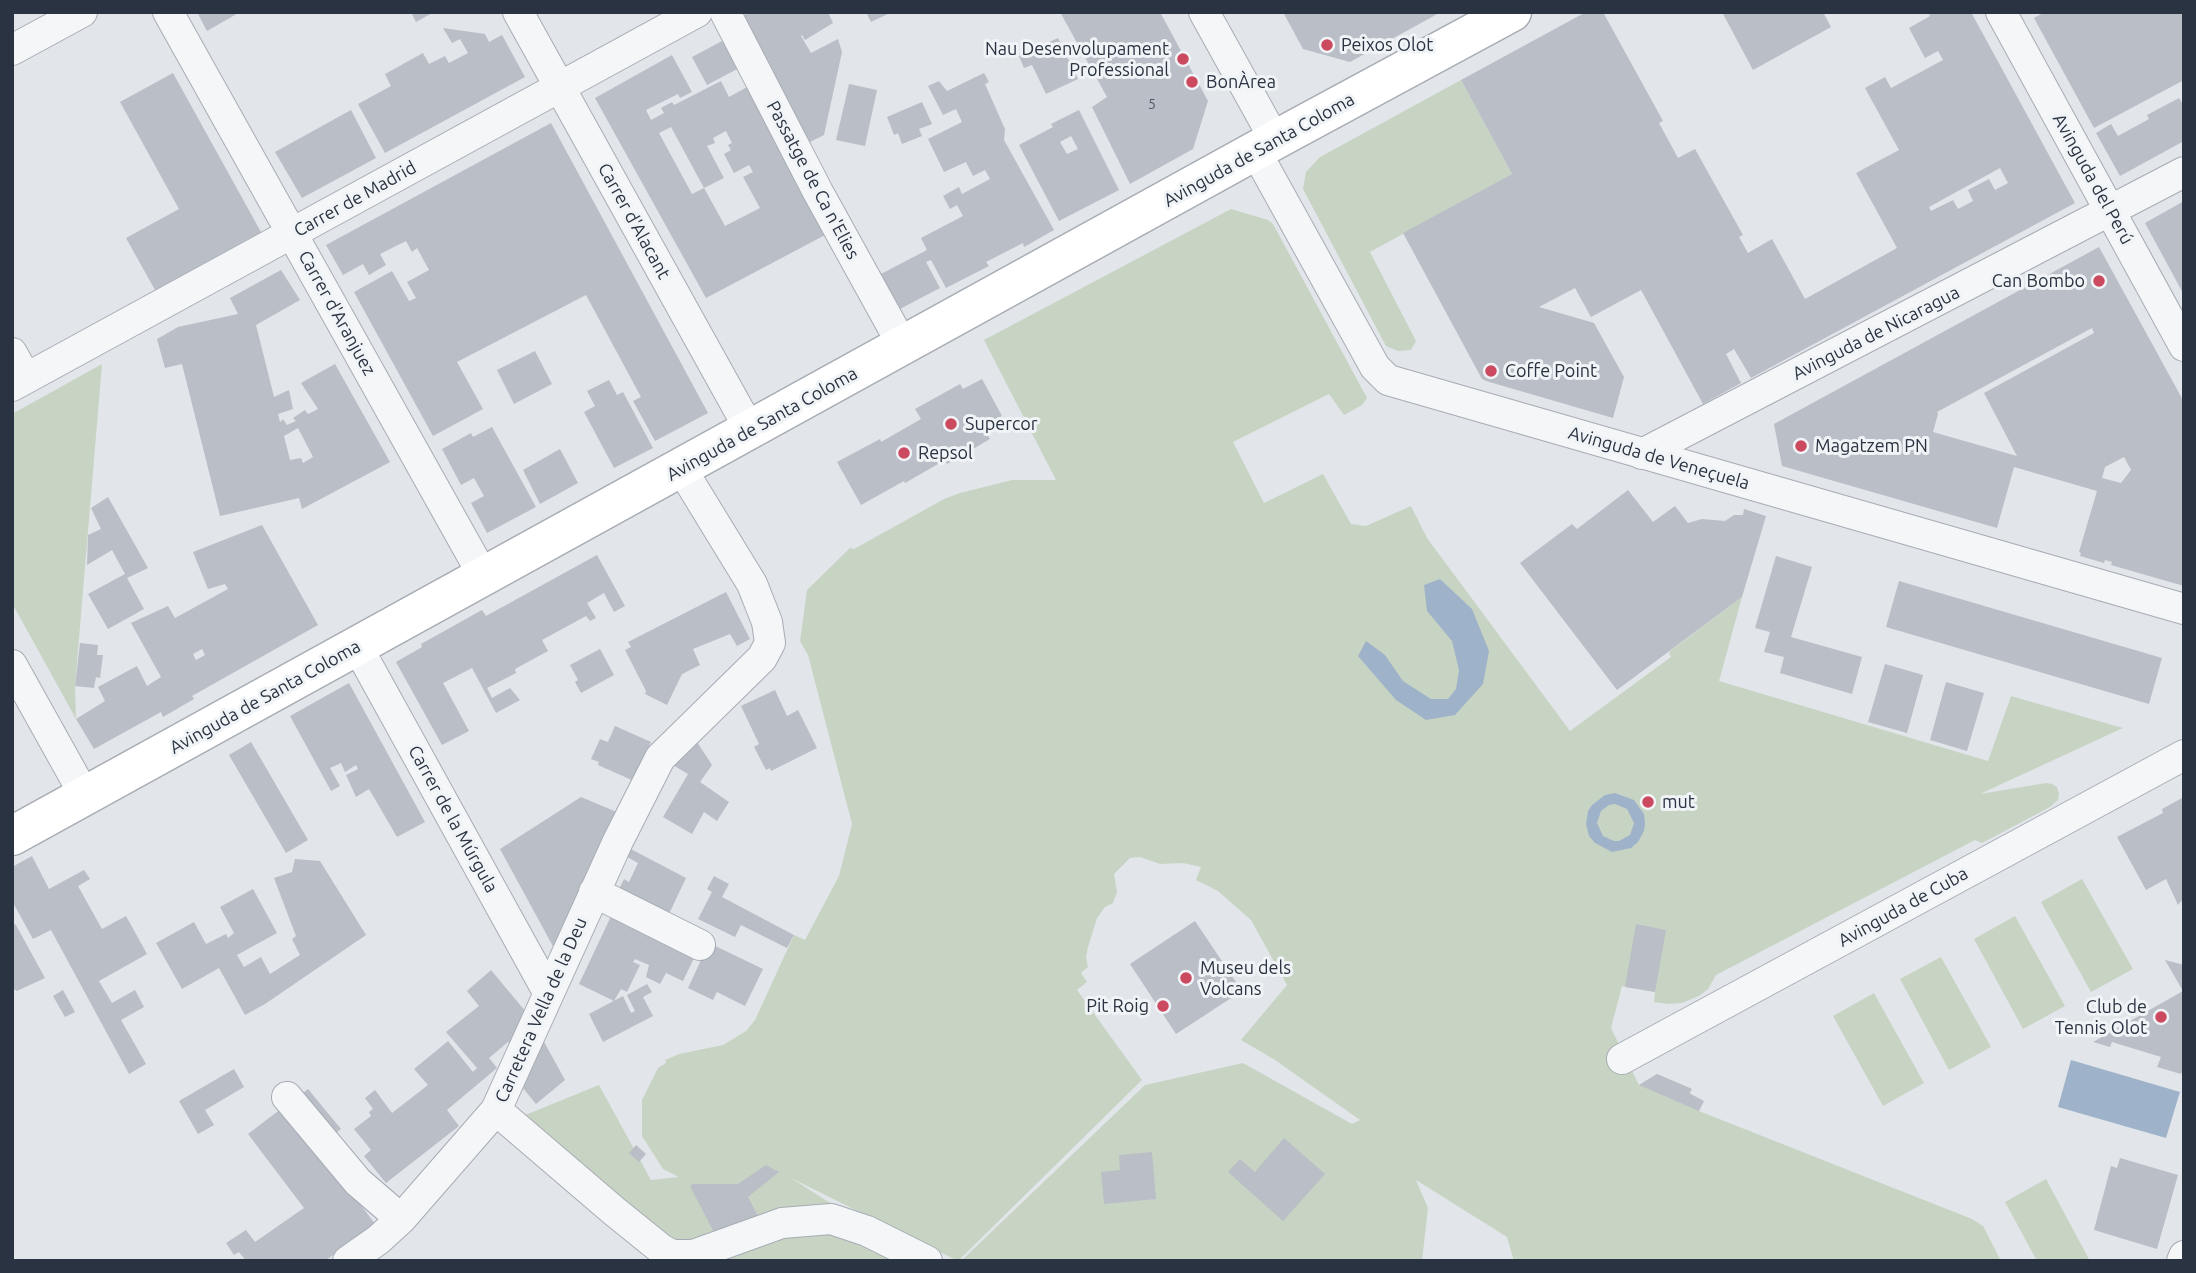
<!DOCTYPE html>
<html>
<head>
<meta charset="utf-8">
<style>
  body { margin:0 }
  #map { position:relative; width:2196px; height:1273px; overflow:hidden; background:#e2e5ea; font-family:Ubuntu,sans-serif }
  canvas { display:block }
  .frame { position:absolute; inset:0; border:14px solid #2a3341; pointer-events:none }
</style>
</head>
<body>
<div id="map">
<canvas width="2196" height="1273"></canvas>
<div class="frame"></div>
</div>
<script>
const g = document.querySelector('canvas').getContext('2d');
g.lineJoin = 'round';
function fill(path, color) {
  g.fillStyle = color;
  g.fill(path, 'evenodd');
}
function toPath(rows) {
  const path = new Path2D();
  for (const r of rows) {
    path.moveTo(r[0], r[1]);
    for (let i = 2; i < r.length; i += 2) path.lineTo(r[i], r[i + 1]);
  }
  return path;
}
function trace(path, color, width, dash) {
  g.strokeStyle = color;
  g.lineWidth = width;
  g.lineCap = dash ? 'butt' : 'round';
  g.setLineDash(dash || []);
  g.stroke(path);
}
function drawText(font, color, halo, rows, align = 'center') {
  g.font = font + ' Ubuntu,sans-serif';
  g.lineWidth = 6;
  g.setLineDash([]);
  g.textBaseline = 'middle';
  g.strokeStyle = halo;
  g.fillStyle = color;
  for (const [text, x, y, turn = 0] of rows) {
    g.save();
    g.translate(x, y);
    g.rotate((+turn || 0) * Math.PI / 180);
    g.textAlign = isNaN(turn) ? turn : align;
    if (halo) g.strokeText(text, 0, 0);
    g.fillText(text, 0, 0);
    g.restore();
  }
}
fill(toPath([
  [1461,80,1512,174,1370,252,1416,341,1411,350,1398,351,1386,346,1303,189,1306,172,1320,157],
  [1231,209,1268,220,1273,224,1367,398,1362,405,1344,415,1329,394,1233,442,1264,503,1323,474,1351,524,1366,526,1411,506,1427,538,1570,731,1671,657,1669,652,1742,597,1719,681,1988,761,2011,696,2123,728,1980,794,2046,783,2052,784,2057,787,2059,794,2058,800,2050,807,1982,843,1975,840,1716,975,1708,989,1699,996,1682,1003,1668,1004,1654,1002,1655,992,1622,986,1611,1028,1639,1085,1657,1074,1692,1089,1690,1093,1699,1111,1972,1219,1983,1226,2001,1261,1514,1261,1507,1237,1416,1180,1428,1208,1422,1261,961,1261,1145,1085,1243,1063,1352,1124,1360,1120,1275,1060,1241,1040,1287,985,1251,920,1218,891,1196,880,1201,867,1183,863,1160,864,1140,857,1130,858,1114,874,1117,892,1113,903,1105,907,1097,918,1088,947,1086,957,1088,967,1081,973,1087,982,1077,990,1142,1080,958,1261,791,1178,921,1261,663,1261,518,1118,599,1085,651,1180,679,1177,663,1169,642,1136,642,1100,658,1068,666,1063,665,1060,679,1054,723,1045,746,1031,755,1020,794,935,805,940,839,876,852,824,808,655,800,641,807,590,850,548,854,549,944,499,960,493,1012,480,1056,480,984,340],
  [102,364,75,686,76,719,12,603,12,414],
  [2082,879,2133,969,2091,992,2041,902],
  [2015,916,2065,1006,2023,1029,1974,939],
  [1941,957,1991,1047,1949,1070,1900,979],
  [1874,993,1924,1083,1883,1106,1833,1016],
  [2046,1179,2090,1261,2037,1261,2005,1202]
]), '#c8d4c3');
fill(toPath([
  [1440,579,1472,609,1489,651,1483,684,1455,715,1426,720,1396,700,1358,656,1366,641,1385,655,1403,681,1431,699,1448,699,1456,689,1459,670,1452,641,1427,611,1424,585],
  [1615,793,1634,800,1644,814,1645,823,1644,831,1638,842,1631,848,1612,852,1595,843,1589,836,1586,824,1588,811,1592,805,1605,795],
  [1615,804,1627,809,1634,823,1630,835,1619,841,1614,841,1603,836,1597,823,1601,811,1609,805],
  [2071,1060,2180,1092,2166,1138,2058,1107]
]), '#9eb3c9');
fill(toPath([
  [197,12,240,12,207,31],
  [411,12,434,12,416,22],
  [749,12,828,12,833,23,805,40,802,35,801,36,811,53,838,39,842,52,824,135,808,143,741,17],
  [866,12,892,12,871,22],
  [1060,12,1160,12,1208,101,1193,149,1130,184,1092,107,1107,97],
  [1283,12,1441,12,1350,62,1303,49],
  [1586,12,1603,12,1663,121,1659,123,1678,158,1695,149,1743,235,1739,237,1748,253,1772,239,1805,299,1897,248,1856,173,1899,150,1865,88,1885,77,1891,88,1943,60,1938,51,1925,58,1909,28,1930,16,1928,12,1971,12,2075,203,1751,378,1734,349,1726,354,1741,383,1703,404,1641,290,1591,317,1575,288,1539,307,1594,323,1624,377,1613,418,1486,381,1482,379,1403,233,1512,174,1461,80],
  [2000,168,2008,183,1995,190,1989,179,1968,190,1973,201,1958,209,1953,200,1931,211,1929,207],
  [1722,12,1823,12,1831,27,1753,70],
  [2045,12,2184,12,2184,80,2094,128,2034,18],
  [443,28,485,34,489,42,502,35,525,77,385,153,358,104,391,86,385,74,423,53,429,64,445,56,449,63,468,53,460,39,452,43],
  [1058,38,1078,79,1046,94,1032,65,1024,68,1019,56],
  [724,40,739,68,707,85,692,57],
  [672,55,692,92,680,98,678,94,646,110,651,120,664,113,661,108,672,102,674,105,721,81,729,97,749,86,827,234,706,298,595,98],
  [671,127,704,188,692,194,659,133],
  [726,131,732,143,728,145,731,150,724,154,734,173,749,165,753,172,743,177,760,208,725,226,704,188,724,178,707,146,715,143,713,138],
  [173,73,261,232,155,290,126,238,179,209,120,102],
  [984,73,989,82,985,84,1005,129,1004,140,1054,230,1024,247,1023,243,986,262,989,266,946,288,931,260,926,262,940,288,898,310,879,275,927,250,921,238,963,216,957,205,950,209,943,196,959,187,962,194,990,179,985,170,973,176,966,162,944,172,928,139,962,122,956,109,943,115,928,86,939,81,947,91],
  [849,84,877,90,865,146,836,140],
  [2179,98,2184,106,2184,141,2120,176,2096,133,2111,124,2118,136,2149,119,2147,115],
  [922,102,932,124,919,129,922,136,902,144,898,133,894,135,887,117],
  [351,110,376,158,302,198,275,152],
  [1079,110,1119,190,1059,221,1019,145,1053,127,1051,124],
  [1071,136,1078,149,1067,154,1060,142],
  [551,123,708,413,655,441,633,401,641,397,586,295,457,362,483,409,433,436,354,292,392,271,409,301,416,298,407,282,429,270,417,248,412,252,406,241,380,254,386,265,369,275,363,264,343,275,326,245],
  [2184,201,2184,295,2145,223],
  [2099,247,2184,402,2184,586,2111,565,2112,562,2105,560,2104,563,2080,556,2081,553,2079,552,2097,491,2014,467,1997,528,1782,466,1774,424],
  [2092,328,2094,333,1984,393,2017,456,1933,432,1938,414,1937,412],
  [2124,457,2131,470,2121,483,2102,478,2105,467],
  [281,270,300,300,256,325,274,397,289,390,293,409,278,414,280,422,283,419,287,425,296,421,293,418,305,410,308,414,318,409,301,383,335,364,390,462,302,509,299,498,220,516,182,364,165,368,157,339,178,327,238,314,230,298],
  [298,428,313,457,303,463,301,458,290,460,284,436],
  [535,351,552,384,514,404,497,370],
  [982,379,1002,416,983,426,990,439,947,464,945,460,905,483,904,481,861,505,837,462,880,439,881,442,921,419,915,409,960,384,963,389],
  [609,380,617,395,623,392,653,448,614,468,584,412,595,406,587,391],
  [492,427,536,507,487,533,471,503,484,496,474,478,461,485,442,449,471,433,473,437],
  [560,449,578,483,540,504,523,470],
  [1628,490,1653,522,1675,506,1688,523,1702,519,1725,521,1734,515,1743,515,1744,509,1766,516,1742,597,1617,690,1520,563,1572,524,1577,529],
  [108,497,148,568,127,578,144,609,108,629,88,594,125,574,112,550,87,565,88,535,101,529,91,508],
  [262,525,318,625,192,696,194,699,163,717,161,712,94,749,76,719,105,701,98,687,137,666,147,686,161,677,131,623,168,606,175,618,228,589,225,584,208,589,193,552],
  [202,649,205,655,196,660,193,654],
  [597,555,625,606,614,612,604,593,587,603,596,618,590,621,586,616,542,640,548,651,515,669,516,673,487,688,492,698,510,688,520,700,496,713,472,668,443,683,469,731,442,745,396,662,422,647,421,644,482,610,486,616],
  [1776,556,1812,567,1791,637,1862,657,1852,694,1780,673,1784,657,1764,652,1770,632,1755,628],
  [1899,581,2162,658,2149,704,1886,627],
  [726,592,750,639,737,646,730,634,693,649,700,665,682,674,667,705,645,694,646,691,625,650,631,647,628,642],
  [80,643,98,645,97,655,103,655,100,678,96,677,94,688,75,686],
  [600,649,614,675,581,693,575,682,578,680,570,665],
  [1885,664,1923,675,1907,733,1868,722],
  [1946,682,1984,693,1967,751,1930,740],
  [349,683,425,822,397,837,369,789,356,797,346,775,358,769,356,765,345,772,341,763,330,768,340,786,331,791,290,716],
  [775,690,787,716,798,710,817,748,771,771,770,768,766,770,754,747,759,744,741,706],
  [615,726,651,742,634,781,598,765,599,762,591,759,600,739,608,742],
  [695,739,712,765,700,782,729,802,717,821,704,812,692,834,663,817,688,774,671,764],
  [251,742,308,840,286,853,229,755],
  [581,797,619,813,555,950,500,849],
  [2184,797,2184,898,2178,905,2166,879,2146,890,2117,837,2163,813,2162,809],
  [625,846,686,878,668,916,618,891,624,879,629,882,638,863,622,854],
  [32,856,49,889,84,870,90,879,78,886,102,929,126,916,147,954,99,981,112,1003,135,990,144,1007,121,1020,146,1064,129,1074,51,930,33,939,12,901,12,867],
  [295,859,320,861,366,935,265,1004,245,1015,219,968,182,989,156,943,194,922,206,944,226,934,228,938,234,933,220,907,253,889,277,933,237,955,244,967,261,957,270,974,300,955,292,939,296,936,274,878,292,872],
  [714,876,729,884,722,897,794,935,787,948,741,925,735,937,698,919,712,892,707,889],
  [614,910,695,956,683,981,666,973,660,984,646,977,649,965,635,959,633,962,640,965,627,992,621,989,614,1001,579,984],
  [1195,921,1242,991,1176,1034,1130,964],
  [12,922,16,925,45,978,17,991,12,988],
  [1636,924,1666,930,1655,992,1625,987],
  [709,943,763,969,745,1006,717,992,713,1000,688,988],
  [2165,960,2184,965,2184,1067,2181,1074,2157,1067,2161,1057,2112,1042,2110,1047,2093,1042,2183,991],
  [491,970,526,1012,511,1045,508,1042,489,1058,497,1068,447,1110,459,1126,386,1183,364,1156,371,1150,354,1129,371,1116,369,1112,373,1109,365,1098,375,1090,392,1113,428,1085,414,1069,448,1041,473,1072,477,1068,446,1032,479,1006,467,991],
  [647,984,652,992,643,997,653,1016,603,1042,589,1014,623,996,631,1013,635,1011,627,995],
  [63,990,75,1012,65,1017,53,996],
  [543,1040,565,1080,536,1104,518,1082],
  [234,1069,244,1087,205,1110,214,1125,198,1134,179,1101],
  [1657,1074,1692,1089,1689,1093,1704,1101,1699,1111,1639,1085],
  [308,1089,341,1129,330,1138,297,1098],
  [286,1105,375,1224,325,1261,246,1261,239,1252,234,1255,226,1243,246,1230,255,1242,304,1208,248,1134],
  [1284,1138,1325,1174,1283,1221,1228,1172,1240,1159,1255,1172],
  [636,1145,646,1154,639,1162,629,1153],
  [1152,1152,1156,1199,1104,1204,1101,1172,1120,1170,1119,1155],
  [2120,1158,2178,1175,2157,1249,2094,1230,2111,1166,2117,1168],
  [766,1165,779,1172,748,1197,760,1220,719,1242,690,1186,693,1184,738,1184]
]), '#b9bec7');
const street = toPath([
  [168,12,484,577],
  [518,12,750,430],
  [725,12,818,192,903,346],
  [1204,12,1275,140],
  [2001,12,2184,346],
  [12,50,82,12],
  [1256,152,1375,367,1388,380,2184,609],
  [12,353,26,378],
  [12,386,697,12],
  [1642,454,2184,172],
  [357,646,548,992],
  [12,665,85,796],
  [594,892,700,945],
  [1622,1059,2184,755],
  [287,1097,358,1182,401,1219],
  [496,1110,614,1211,661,1249,672,1255,693,1255,782,1223,831,1219,867,1231,927,1261],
  [348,1261,378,1240,401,1219,496,1110,618,841,660,758,762,658,770,643,767,622,752,584,681,468],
  [2182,1261,2184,1256]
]);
const secondary = toPath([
  [12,836,1275,140,1512,12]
]);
trace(street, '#a7acb4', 32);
trace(secondary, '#a7acb4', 41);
trace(street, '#f4f6f8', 30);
trace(secondary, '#fff', 38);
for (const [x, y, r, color] of [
  [1327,45,7,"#cc4a60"],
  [1183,59,7,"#cc4a60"],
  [1192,82,7,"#cc4a60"],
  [2099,281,7,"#cc4a60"],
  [1491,371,7,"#cc4a60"],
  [951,424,7,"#cc4a60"],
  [1801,446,7,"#cc4a60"],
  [904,453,7,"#cc4a60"],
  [1648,802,7,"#cc4a60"],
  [1186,978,7,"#cc4a60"],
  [1163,1006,7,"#cc4a60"],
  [2161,1017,7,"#cc4a60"]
]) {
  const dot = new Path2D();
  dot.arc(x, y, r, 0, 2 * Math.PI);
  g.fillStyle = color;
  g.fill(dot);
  trace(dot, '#f1f4f7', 2.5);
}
drawText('14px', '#4e5662', null, [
  ["5",1152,104]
]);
drawText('18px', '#2a3341', '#f1f4f7', [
  ["Peixos Olot",1341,45],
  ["Nau Desenvolupament",1169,49,"right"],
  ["Professional",1169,70,"right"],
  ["BonÀrea",1206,82],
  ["Can Bombo",2085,281,"right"],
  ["Coffe Point",1505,371],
  ["Supercor",965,424],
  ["Magatzem PN",1815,446],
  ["Repsol",918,453],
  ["mut",1662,802],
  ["Museu dels",1200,968],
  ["Volcans",1200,989],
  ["Pit Roig",1149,1006,"right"],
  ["Club de",2147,1007,"right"],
  ["Tennis Olot",2147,1028,"right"]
], 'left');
drawText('18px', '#2a3341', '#f1f4f7', [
  ["Avinguda de Santa Coloma",1259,150,-29],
  ["Avinguda del Perú",2093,179,61],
  ["Passatge de Ca n'Elies",813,180,62],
  ["Carrer de Madrid",355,199,-29],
  ["Carrer d'Alacant",634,221,61],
  ["Carrer d'Aranjuez",337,313,61],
  ["Avinguda de Nicaragua",1876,333,-27],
  ["Avinguda de Santa Coloma",762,424,-29],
  ["Avinguda de Veneçuela",1659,458,16],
  ["Avinguda de Santa Coloma",265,697,-29],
  ["Carrer de la Múrgula",453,819,61],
  ["Avinguda de Cuba",1903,907,-29],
  ["Carretera Vella de la Deu",541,1010,-66]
]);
</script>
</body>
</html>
